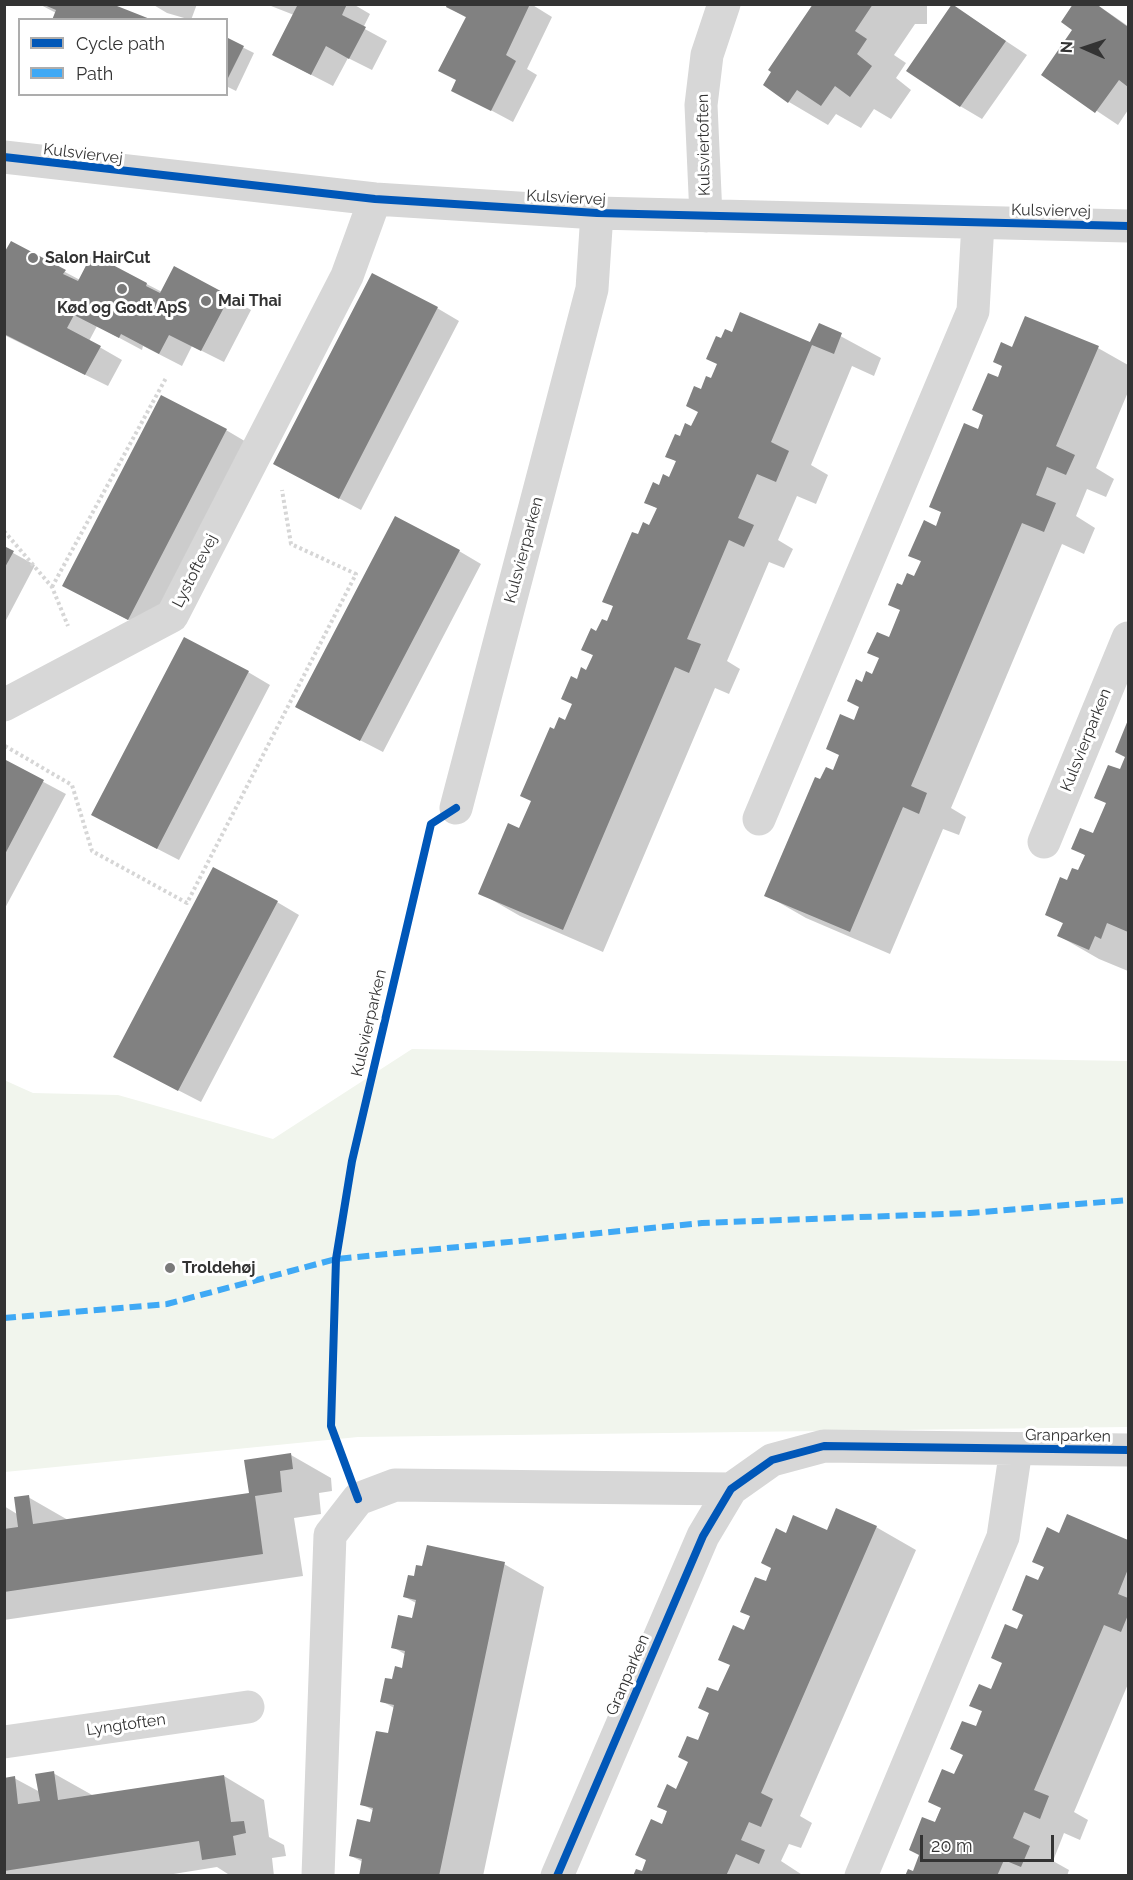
<!DOCTYPE html>
<html>
<head>
<meta charset="utf-8">
<style>
  body { margin:0 }
  #map { position:relative; width:1133px; height:1880px; overflow:hidden; background:#fff; font-family:Raleway,sans-serif }
  canvas { display:block }
  .frame { position:absolute; inset:0; border:6px solid #333; pointer-events:none }
  .legend { position:absolute; left:18px; top:18px; width:210px; height:78px; box-sizing:border-box; background:#fff; border:2px solid #adadad; margin:0; padding:8px 10px; list-style:none; font-size:18px; color:#333 }
  .legend li { display:flex; align-items:center; gap:12px; height:30px }
  .legend b { width:30px; border:2px solid #adadad }
  .north { position:absolute; left:1055px; top:18px; width:60px; height:60px; -webkit-text-stroke:4px #fff; paint-order:stroke; rotate:273deg; font-size:16px; font-weight:700; line-height:24px; text-align:center; color:#333 }
  .north::after { content:''; display:block; margin:auto; width:21px; height:27px; background:#333; clip-path:polygon(50% 0,100% 100%,50% 72%,0 100%) }
  .scale { position:absolute; left:920px; top:1835px; width:134px; height:27px; box-sizing:border-box; border:3px solid #333; border-top:0; padding-left:8px; font-size:18px; line-height:21px; white-space:nowrap; color:#333; -webkit-text-stroke:4px #fff; paint-order:stroke }
</style>
</head>
<body>
<div id="map">
<canvas width="1133" height="1880"></canvas>
<div class="frame"></div>
<ul class="legend">
<li><b style="height:8px;background:#0057b8"></b>Cycle path</li>
<li><b style="height:8px;background:#3fa9f5"></b>Path</li>
</ul>
<div class="north">N</div>
<div class="scale">20 m</div>
</div>
<script>
const g = document.querySelector('canvas').getContext('2d');
g.lineJoin = 'round';
function fill(path, color) {
  g.fillStyle = color;
  g.fill(path, 'evenodd');
}
function toPath(rows) {
  const path = new Path2D();
  for (const r of rows) {
    path.moveTo(r[0], r[1]);
    for (let i = 2; i < r.length; i += 2) path.lineTo(r[i], r[i + 1]);
  }
  return path;
}
function trace(path, color, width, dash) {
  g.strokeStyle = color;
  g.lineWidth = width;
  g.lineCap = dash ? 'butt' : 'round';
  g.setLineDash(dash || []);
  g.stroke(path);
}
function drawText(font, color, halo, rows, align = 'center') {
  g.font = font + ' Raleway,sans-serif';
  g.lineWidth = 6;
  g.setLineDash([]);
  g.textBaseline = 'middle';
  g.strokeStyle = halo;
  g.fillStyle = color;
  for (const [text, x, y, turn = 0] of rows) {
    g.save();
    g.translate(x, y);
    g.rotate((+turn || 0) * Math.PI / 180);
    g.textAlign = isNaN(turn) ? turn : align;
    if (halo) g.strokeText(text, 0, 0);
    g.fillText(text, 0, 0);
    g.restore();
  }
}
fill(toPath([
  [412,1049,1128,1061,1128,1427,358,1437,5,1472,4,1080,33,1093,118,1095,273,1139]
]), '#f1f5ed');
fill(toPath([
  [39,4,108,4,146,20,54,20,56,13],
  [152,4,197,4,191,20,167,13],
  [266,4,353,4,370,14,363,28,387,41,372,70,348,58,333,86,296,67,294,15],
  [449,4,531,4,552,17,527,69,537,75,513,122,453,90,458,80,467,18,448,7],
  [815,4,927,4,927,24,915,24,894,55,906,63,896,78,911,90,891,119,874,109,861,128,836,114,828,125,789,102],
  [1096,4,1128,26,1128,110,1118,125,1043,75],
  [953,6,1027,55,982,119,960,106],
  [226,39,254,53,236,91,226,86],
  [11,243,80,280,93,256,162,292,229,297,251,310,224,362,192,346,182,366,143,346,142,350,97,326,89,341,122,360,108,386,4,335,4,256],
  [437,308,459,321,361,510,297,476],
  [820,325,881,358,874,376,852,366,811,465,828,475,816,504,797,496,778,540,793,549,784,568,769,562,727,661,740,669,729,694,715,688,603,952,520,916,480,893,520,830,532,801,555,731,566,722,574,705,578,681,587,672,594,656,583,650,607,623,615,607,604,601,639,536,650,527,658,509,645,502,670,479,677,462,667,456,692,428,699,412,702,391,712,380,719,364,722,340,733,334,811,344],
  [1098,348,1128,365,1128,392,1096,468,1114,479,1106,497,1087,489,1076,516,1095,528,1084,554,1062,544,951,808,966,817,959,835,943,829,890,954,806,918,766,895,821,781,834,772,861,707,863,684,873,676,902,611,890,604,915,578,922,562,910,555,937,528,943,513,931,507,979,431,984,416,974,410,999,379,1013,349],
  [226,430,248,443,150,631,86,598],
  [4,548,35,565,4,624],
  [459,551,481,564,383,752,319,719],
  [248,672,270,685,179,860,115,827],
  [1128,723,1128,971,1099,959,1059,936,1064,924,1047,914,1068,881,1079,872,1086,856,1073,848,1094,835,1126,757,1117,752],
  [4,761,66,794,4,910],
  [277,902,299,915,201,1102,137,1069],
  [291,1455,331,1478,332,1491,319,1493,321,1514,294,1518,303,1576,4,1620,4,1506,17,1514,28,1497,68,1520,251,1494],
  [1068,1516,1128,1542,1128,1684,1074,1812,1088,1820,1080,1840,1064,1833,1053,1861,1069,1870,1067,1876,906,1876,913,1873,983,1712,971,1705,992,1691,1045,1568,1034,1561,1060,1535],
  [876,1527,916,1550,800,1816,812,1823,801,1848,789,1844,781,1861,804,1876,635,1876,643,1873,668,1812,659,1807,677,1791,752,1617,742,1611,766,1583,787,1535],
  [504,1564,544,1587,483,1876,360,1876,363,1862,351,1856,371,1824,374,1811,362,1804,389,1735,394,1708,382,1701,403,1670,406,1655,393,1647,413,1619,416,1603,405,1597],
  [53,1773,94,1796,224,1776,264,1800,269,1837,284,1845,286,1856,272,1858,274,1876,231,1876,217,1867,161,1876,4,1876,4,1779,14,1778,40,1792]
]), '#0003');
fill(toPath([
  [42,4,112,4,150,19,52,20,56,10],
  [298,4,347,4,342,15,366,27,349,59,326,46,311,75,272,55],
  [447,4,530,4,506,55,516,61,491,111,451,91,456,80,438,71,466,17,446,7],
  [813,4,873,4,855,31,867,39,857,54,872,66,850,97,835,86,821,106,797,90,788,103,763,85,771,72,768,70],
  [952,4,1006,41,960,107,906,71],
  [1073,4,1096,4,1128,27,1128,87,1119,80,1095,113,1041,75,1072,30,1061,22],
  [226,37,244,46,226,82],
  [11,241,66,270,63,274,78,281,92,254,147,283,146,286,160,293,174,266,230,296,201,351,169,335,159,354,121,334,119,338,74,315,67,328,101,346,85,375,4,334,4,253],
  [372,273,438,307,339,499,273,464],
  [740,312,810,342,819,323,842,333,834,354,812,345,771,442,789,451,776,482,757,474,738,518,754,525,744,547,729,540,687,639,701,644,689,673,675,667,563,930,478,894,508,823,519,828,531,801,520,796,550,727,554,729,559,717,565,720,572,704,561,699,571,676,577,679,581,667,586,670,593,655,581,650,591,628,596,631,602,619,607,621,613,606,602,602,632,532,638,534,643,522,649,525,657,508,644,503,653,482,659,485,663,474,669,477,676,461,665,457,675,434,680,436,685,423,691,426,698,412,686,406,694,386,701,389,706,376,711,378,717,364,706,359,716,336,721,338,725,329,732,332],
  [1025,316,1099,346,1056,446,1075,455,1066,475,1047,467,1036,495,1056,503,1044,532,1022,523,911,786,927,793,919,814,903,807,850,932,764,896,815,777,820,779,826,767,833,770,839,755,826,749,840,714,854,720,859,707,847,701,856,679,862,682,866,671,872,674,879,658,867,653,877,632,889,637,900,610,888,605,897,583,902,585,907,573,914,576,921,561,908,556,924,520,936,526,941,512,929,507,964,423,978,429,983,415,972,410,988,373,998,377,1002,366,993,362,1001,342,1012,347],
  [161,395,227,429,128,620,62,586],
  [395,516,460,550,360,741,295,707],
  [4,546,14,551,4,569],
  [184,637,249,671,157,849,91,815],
  [1128,720,1128,932,1107,923,1101,939,1095,936,1089,950,1057,936,1063,923,1045,915,1060,877,1067,880,1072,868,1078,870,1085,855,1071,849,1080,828,1093,833,1106,803,1094,798,1108,765,1120,769,1125,757,1115,752],
  [4,759,44,780,4,856],
  [213,867,278,901,178,1091,113,1057],
  [291,1453,293,1469,280,1471,282,1492,255,1496,263,1554,4,1592,4,1529,18,1527,14,1497,29,1495,33,1524,249,1493,244,1460],
  [836,1508,877,1526,761,1793,773,1799,761,1827,749,1822,741,1840,765,1850,759,1864,736,1854,726,1876,633,1876,636,1869,642,1871,646,1860,635,1855,651,1819,662,1824,667,1811,657,1807,667,1784,676,1789,688,1762,678,1757,687,1736,698,1740,709,1713,698,1708,707,1687,718,1691,730,1665,718,1660,733,1625,744,1630,750,1616,740,1612,755,1577,766,1581,771,1568,761,1563,776,1528,786,1533,793,1515,827,1530],
  [1067,1514,1128,1540,1128,1569,1118,1594,1128,1598,1128,1615,1121,1632,1104,1625,1034,1790,1049,1796,1040,1819,1024,1812,1013,1838,1030,1846,1021,1867,1004,1860,997,1876,905,1876,908,1869,913,1871,919,1855,909,1850,922,1817,935,1822,941,1808,928,1802,942,1769,954,1774,963,1755,950,1749,962,1721,976,1726,982,1711,969,1706,979,1684,991,1689,1002,1663,991,1658,1005,1624,1017,1629,1023,1615,1012,1610,1026,1575,1038,1580,1044,1567,1032,1562,1047,1527,1059,1533],
  [427,1545,505,1562,439,1876,359,1876,362,1859,349,1856,357,1819,370,1822,373,1808,360,1805,376,1731,388,1733,394,1705,380,1702,385,1678,392,1679,395,1666,402,1668,405,1651,391,1648,398,1615,412,1618,416,1600,403,1597,408,1575,414,1576,416,1565,422,1566],
  [54,1771,58,1800,224,1775,231,1822,244,1821,246,1833,233,1836,236,1855,202,1860,199,1841,4,1871,4,1778,15,1776,18,1804,40,1801,35,1774]
]), '#818181');
trace(toPath([
  [4,531,52,587,68,626],
  [52,587,166,378],
  [5,746,72,785,92,851,187,903,356,574,291,544,282,490]
]), '#d6d6d6', 4, [3, 3]);
trace(toPath([
  [4,157,375,199,597,213,1128,226],
  [706,216,701,105,707,55,724,4],
  [4,705,172,616,347,276,375,199],
  [456,808,592,289,597,213],
  [759,819,973,311,978,223],
  [1044,842,1128,638],
  [4,1742,248,1707],
  [318,1876,330,1535,358,1499,395,1485,731,1489],
  [557,1876,703,1536,731,1489,772,1460,824,1446,1128,1450],
  [861,1876,1003,1537,1016,1449]
]), '#d7d7d7', 33);
trace(toPath([
  [4,1318,167,1304,336,1259,702,1223,970,1213,1128,1200]
]), '#3fa9f5', 6, [12, 6]);
trace(toPath([
  [4,157,375,199,597,213,1128,226],
  [358,1499,331,1426,336,1259,352,1161,431,824,456,808],
  [557,1876,703,1536,731,1489,772,1460,824,1446,1128,1450]
]), '#0057b8', 8);
for (const [x, y, r, color] of [
  [33,258,6,"#7a7a7a"],
  [122,289,6,"#7a7a7a"],
  [206,301,6,"#7a7a7a"],
  [170,1268,6,"#7a7a7a"]
]) {
  const dot = new Path2D();
  dot.arc(x, y, r, 0, 2 * Math.PI);
  g.fillStyle = color;
  g.fill(dot);
  trace(dot, '#fff', 2);
}
drawText('16px', '#333', '#fff', [
  ["Kulsviertoften",704,145,-91],
  ["Kulsviervej",83,154,7],
  ["Kulsviervej",566,198,3],
  ["Kulsviervej",1051,211,1],
  ["Kulsvierparken",524,550,-75],
  ["Lystoftevej",195,571,-63],
  ["Kulsvierparken",1086,740,-68],
  ["Kulsvierparken",369,1023,-77],
  ["Granparken",1068,1436,1],
  ["Granparken",628,1675,-67],
  ["Lyngtoften",126,1725,-8]
]);
drawText('bold 16px', '#333', '#fff', [
  ["Salon HairCut",45,258],
  ["Mai Thai",218,301],
  ["Kød og Godt ApS",122,308,"center"],
  ["Troldehøj",182,1268]
], 'left');
</script>
</body>
</html>
